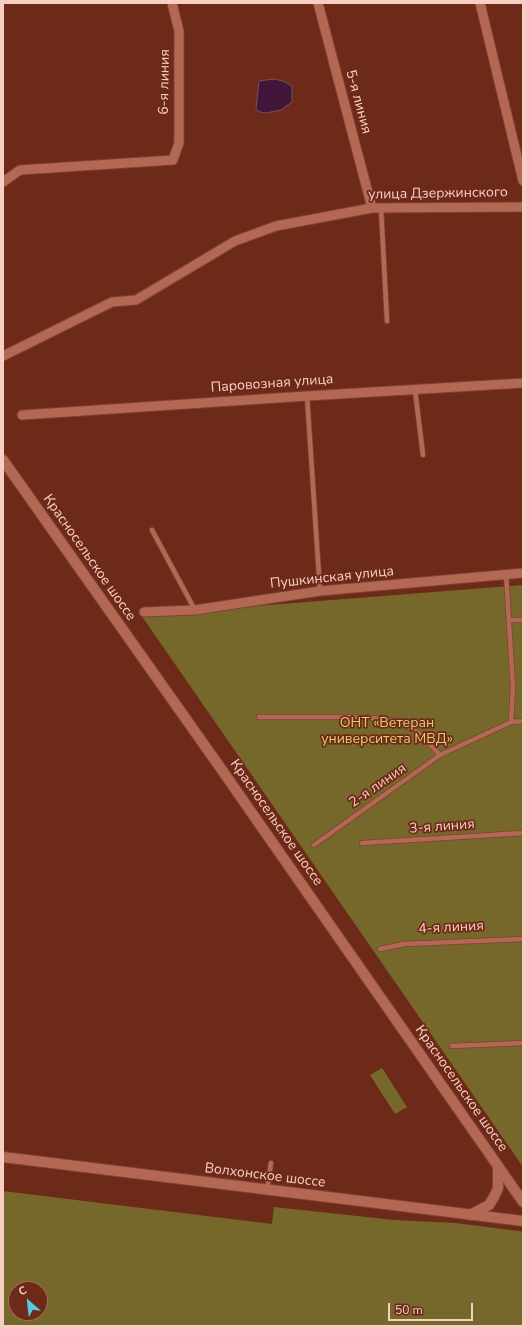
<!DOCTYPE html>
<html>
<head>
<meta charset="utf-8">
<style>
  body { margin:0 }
  #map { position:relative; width:526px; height:1329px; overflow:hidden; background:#6e2a18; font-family:"Nunito Sans",sans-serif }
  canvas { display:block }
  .frame { position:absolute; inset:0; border:4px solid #f8cec3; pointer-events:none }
  .north { position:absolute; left:8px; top:1281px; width:40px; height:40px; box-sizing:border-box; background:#6e2a18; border:1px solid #a56c5c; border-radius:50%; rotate:332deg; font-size:11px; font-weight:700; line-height:16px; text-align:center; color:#f8cec3 }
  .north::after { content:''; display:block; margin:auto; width:14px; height:18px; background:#58c9e3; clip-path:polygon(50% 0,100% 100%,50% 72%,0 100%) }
  .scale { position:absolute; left:388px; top:1303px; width:85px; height:18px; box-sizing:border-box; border:2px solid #f8cec3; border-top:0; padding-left:5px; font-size:12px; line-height:14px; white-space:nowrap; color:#f8cec3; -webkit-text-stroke:3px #6e2a18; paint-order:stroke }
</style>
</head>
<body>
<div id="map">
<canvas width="526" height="1329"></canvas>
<div class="frame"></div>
<div class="north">С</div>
<div class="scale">50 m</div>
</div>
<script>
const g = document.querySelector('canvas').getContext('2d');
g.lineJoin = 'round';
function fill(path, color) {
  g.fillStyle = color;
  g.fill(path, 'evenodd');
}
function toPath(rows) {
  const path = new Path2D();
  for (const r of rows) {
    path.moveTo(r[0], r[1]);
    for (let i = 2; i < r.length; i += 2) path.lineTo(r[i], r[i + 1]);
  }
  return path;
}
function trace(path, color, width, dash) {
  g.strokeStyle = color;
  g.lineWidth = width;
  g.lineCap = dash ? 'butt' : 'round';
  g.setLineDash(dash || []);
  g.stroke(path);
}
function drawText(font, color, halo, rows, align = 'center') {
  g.font = font + ' "Nunito Sans",sans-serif';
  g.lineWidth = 3.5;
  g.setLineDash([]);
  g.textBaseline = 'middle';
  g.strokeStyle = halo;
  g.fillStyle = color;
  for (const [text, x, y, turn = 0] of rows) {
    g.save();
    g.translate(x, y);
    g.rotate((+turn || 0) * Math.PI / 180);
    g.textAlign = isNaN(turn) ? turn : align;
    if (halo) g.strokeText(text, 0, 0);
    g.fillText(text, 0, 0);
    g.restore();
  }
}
fill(toPath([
  [523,585,523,1167,141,615],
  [382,1068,407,1107,395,1114,370,1075],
  [3,1191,272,1224,274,1207,394,1220,455,1223,519,1231,523,1232,523,1326,3,1326],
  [16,1289,40,1289,40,1313,16,1313]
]), '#76672a');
const water = toPath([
  [274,79,283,81,292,86,292,102,281,110,266,113,260,112,256,109,259,81,274,79]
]);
fill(water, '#411638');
trace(water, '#784d62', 1);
const service = toPath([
  [381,208,387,321],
  [415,390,423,455],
  [307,396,320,591],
  [152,530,195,610],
  [506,574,513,687,511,722],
  [509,620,523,620],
  [259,717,363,717,397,721,419,733,440,755],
  [362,843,523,833],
  [314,845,440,755,511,722,523,721],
  [380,949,404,944,523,939],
  [452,1046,523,1043],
  [267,1190,271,1163]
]);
const minor = toPath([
  [318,3,372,208],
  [480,3,523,181],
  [3,182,20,170,173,160,179,143,179,31,172,3],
  [3,356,112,302,136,300,235,241,276,226,372,208,523,207],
  [22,415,307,396,523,383],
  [144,612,195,610,320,591,523,573]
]);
const secondary = toPath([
  [3,460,217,763,523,1202],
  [3,1157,523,1221],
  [470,1215,489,1205,494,1197,498,1188,498,1167]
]);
trace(service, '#7f4237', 6);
trace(minor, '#7f4237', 11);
trace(secondary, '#7f4237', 12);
trace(service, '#b36854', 4.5);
trace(minor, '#b36854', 9);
trace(secondary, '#b36854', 10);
drawText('14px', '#f8cec3', '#6e2a18', [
  ["6-я линия",165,82,-89],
  ["5-я линия",358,102,75],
  ["улица Дзержинского",438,194,-1],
  ["Паровозная улица",272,384,-4],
  ["Красносельское шоссе",89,558,55],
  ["Пушкинская улица",332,578,-6],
  ["2-я линия",378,786,-35],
  ["Красносельское шоссе",276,823,55],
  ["3-я линия",442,827,-4],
  ["4-я линия",451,928,-3],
  ["Красносельское шоссе",461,1089,55],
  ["Волхонское шоссе",265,1176,7]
]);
drawText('14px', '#e3cd74', '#6e2a18', [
  ["ОНТ «Ветеран",387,724],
  ["университета МВД»",387,740]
]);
</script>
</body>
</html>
